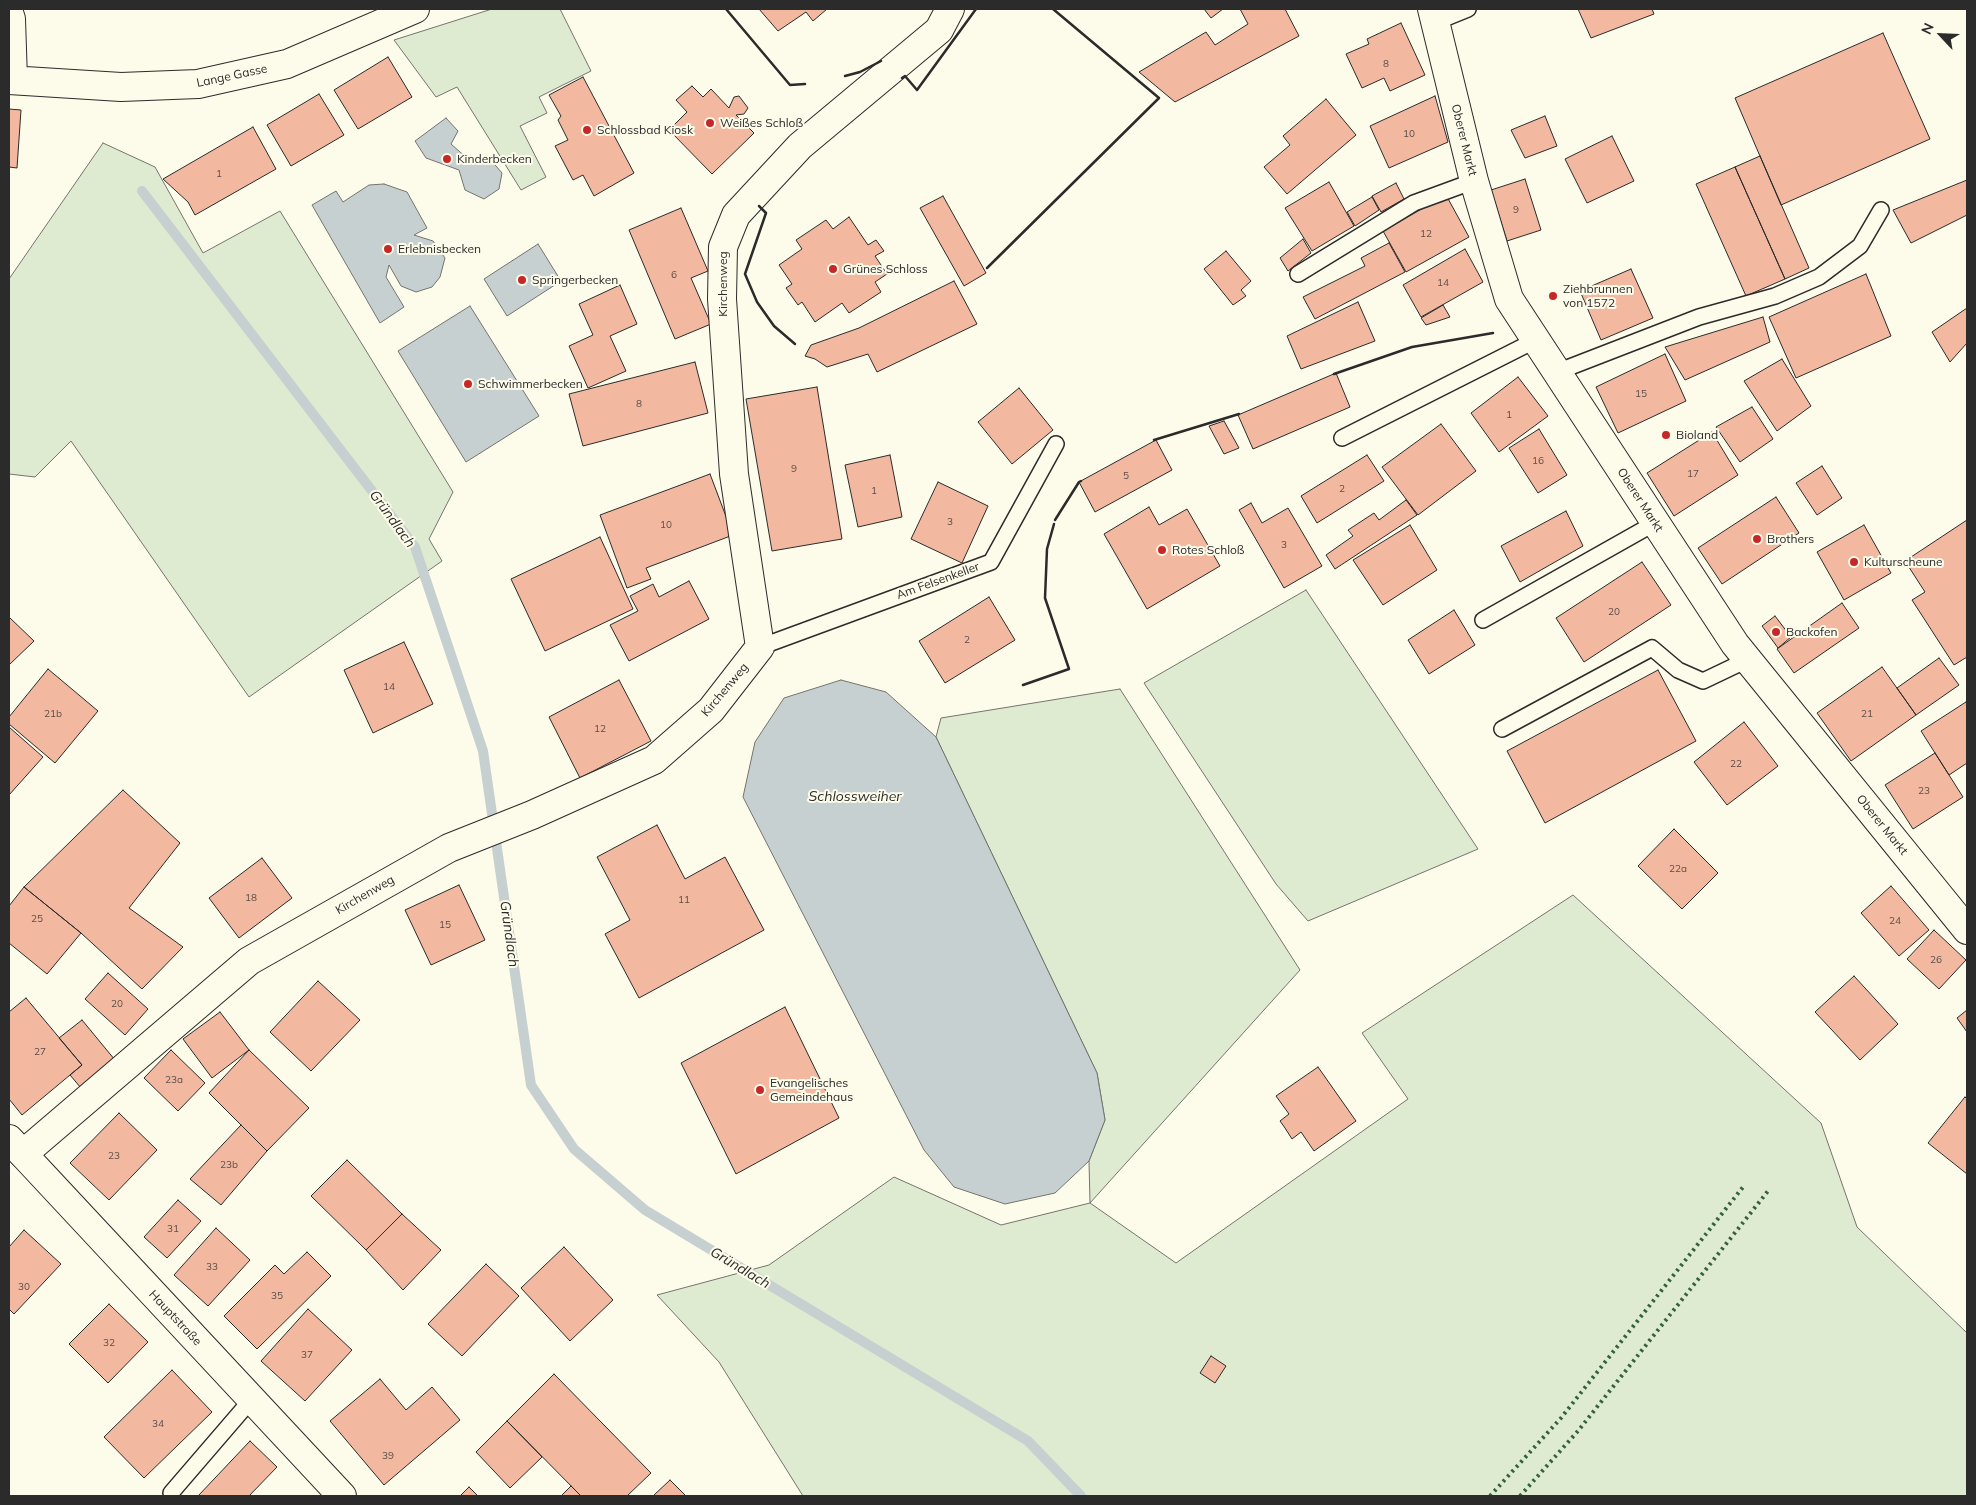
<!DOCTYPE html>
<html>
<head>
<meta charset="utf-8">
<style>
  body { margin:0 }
  #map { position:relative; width:1976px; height:1505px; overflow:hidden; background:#fdfbea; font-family:Mulish,sans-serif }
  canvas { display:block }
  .frame { position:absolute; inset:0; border:10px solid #2b2b2b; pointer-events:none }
  .north { position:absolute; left:1916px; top:10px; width:50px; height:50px; -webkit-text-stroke:4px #fdfbea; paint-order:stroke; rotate:295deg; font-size:14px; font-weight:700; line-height:20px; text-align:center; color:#2b2b2b }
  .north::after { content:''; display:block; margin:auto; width:18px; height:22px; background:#2b2b2b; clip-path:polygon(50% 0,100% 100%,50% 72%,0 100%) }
</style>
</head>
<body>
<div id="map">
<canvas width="1976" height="1505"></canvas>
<div class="frame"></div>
<div class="north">N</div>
</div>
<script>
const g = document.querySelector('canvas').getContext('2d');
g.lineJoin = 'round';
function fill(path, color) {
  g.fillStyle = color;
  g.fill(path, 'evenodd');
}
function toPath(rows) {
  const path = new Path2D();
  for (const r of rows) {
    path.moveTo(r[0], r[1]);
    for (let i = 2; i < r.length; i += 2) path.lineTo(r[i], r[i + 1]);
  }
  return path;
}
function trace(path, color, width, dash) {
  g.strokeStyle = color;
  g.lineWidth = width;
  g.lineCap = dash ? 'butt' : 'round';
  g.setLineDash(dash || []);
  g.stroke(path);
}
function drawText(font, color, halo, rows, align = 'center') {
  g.font = font + ' Mulish,sans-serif';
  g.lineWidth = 4;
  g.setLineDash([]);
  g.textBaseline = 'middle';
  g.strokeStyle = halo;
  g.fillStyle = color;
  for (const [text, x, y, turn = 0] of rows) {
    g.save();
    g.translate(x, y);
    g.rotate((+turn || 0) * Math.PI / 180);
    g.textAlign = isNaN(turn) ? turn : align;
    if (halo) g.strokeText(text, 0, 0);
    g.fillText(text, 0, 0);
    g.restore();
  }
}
const green = toPath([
  [492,9,560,9,591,71,539,97,547,113,520,126,546,177,521,190,457,87,436,97,394,40,492,9],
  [103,143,155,167,203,253,280,211,453,492,429,539,442,561,249,697,71,441,35,477,9,474,9,279,103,143],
  [1306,590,1478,849,1308,921,1276,884,1144,683,1306,590],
  [1120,689,1300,970,1090,1203,1176,1263,1408,1099,1362,1033,1573,895,1821,1123,1857,1227,1967,1333,1967,1496,803,1496,719,1362,657,1295,769,1265,894,1177,1001,1225,1090,1203,1089,1161,1105,1120,1097,1073,936,737,941,718,1120,689]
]);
fill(green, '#deebd1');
trace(green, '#74746e', 1);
const water = toPath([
  [446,118,458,131,451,144,468,159,490,159,502,173,499,189,484,199,465,190,459,170,426,158,415,141,446,118],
  [384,184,407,192,427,228,414,235,433,241,445,258,440,277,432,287,416,292,401,286,389,265,386,277,404,307,380,323,312,205,336,191,343,202,369,185,384,184],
  [538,244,561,281,507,316,484,279,538,244],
  [470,306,539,416,466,462,398,351,470,306],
  [841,680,886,692,936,737,1097,1073,1105,1120,1089,1161,1055,1193,1005,1204,954,1187,924,1150,743,797,755,742,784,698,841,680]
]);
fill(water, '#c7d0d0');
trace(water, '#74746e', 1);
trace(toPath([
  [142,191,415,547,483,751,531,1085,574,1149,645,1210,1028,1441,1081,1496]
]), '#c7d0d0', 10);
const building = toPath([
  [759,9,827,9,813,21,806,12,778,31,759,9],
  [1204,9,1223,9,1211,18,1204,9],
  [1240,9,1285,9,1299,36,1175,102,1139,72,1206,32,1215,45,1248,24,1240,9],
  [1578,9,1652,9,1654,14,1591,38,1578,9],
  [1401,23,1425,75,1390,91,1384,78,1362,88,1346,54,1369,44,1367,39,1401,23],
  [1883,33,1930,139,1781,205,1735,98,1883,33],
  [388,57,412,97,358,129,334,90,388,57],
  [583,77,634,173,594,196,583,175,573,180,555,146,568,140,558,120,561,116,549,95,583,77],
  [692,86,703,97,711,89,729,108,734,97,739,96,748,108,744,114,736,115,754,133,712,174,669,130,687,112,676,100,692,86],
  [319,94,344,135,291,166,267,125,319,94],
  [1435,96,1448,142,1389,168,1370,126,1435,96],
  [1326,99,1356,135,1287,194,1264,167,1290,145,1283,136,1326,99],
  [9,109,21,110,17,168,9,167,9,109],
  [1545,116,1557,146,1525,158,1511,130,1545,116],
  [253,127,276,169,195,215,188,202,163,179,253,127],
  [1612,136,1634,181,1587,203,1565,159,1612,136],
  [1760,156,1809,268,1785,279,1735,167,1760,156],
  [1735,167,1785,279,1746,296,1696,184,1735,167],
  [1525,179,1541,230,1507,241,1491,190,1525,179],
  [1967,180,1967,215,1911,243,1893,210,1967,180],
  [1329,182,1354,226,1312,251,1285,208,1329,182],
  [1396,183,1404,199,1381,212,1372,196,1396,183],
  [1446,195,1469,237,1406,272,1383,231,1446,195],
  [943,196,986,273,964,286,920,208,943,196],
  [1372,197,1379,210,1355,226,1347,212,1372,197],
  [681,208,708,271,691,278,711,324,675,339,629,230,681,208],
  [849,217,868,245,876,240,884,251,875,256,887,274,875,282,881,292,849,313,842,303,815,322,802,302,798,305,786,288,792,284,779,265,802,249,796,240,826,220,833,229,849,217],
  [1303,239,1311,253,1288,271,1280,258,1303,239],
  [1389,243,1405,272,1315,319,1303,297,1365,266,1361,258,1389,243],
  [1465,249,1483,282,1421,317,1403,285,1465,249],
  [1226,251,1251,281,1241,290,1246,296,1233,305,1204,269,1226,251],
  [1631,269,1653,318,1601,340,1580,291,1631,269],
  [1866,274,1891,336,1796,378,1769,317,1866,274],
  [954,281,977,324,877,372,868,354,827,367,815,359,805,356,811,345,859,328,954,281],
  [620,285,637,324,610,336,626,371,588,388,569,346,593,335,579,304,620,285],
  [1358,302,1375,341,1301,369,1287,336,1358,302],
  [1443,305,1450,317,1426,325,1421,318,1443,305],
  [1967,308,1967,343,1950,362,1932,332,1967,308],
  [1763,317,1770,342,1685,380,1665,347,1763,317],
  [1665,354,1686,401,1618,433,1596,387,1665,354],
  [1782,359,1811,406,1777,431,1744,381,1782,359],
  [695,362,708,413,583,446,569,394,695,362],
  [1336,373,1350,407,1253,449,1238,415,1336,373],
  [1518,377,1548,416,1499,452,1471,413,1518,377],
  [817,387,842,539,772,551,746,399,817,387],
  [1019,388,1053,430,1012,464,978,422,1019,388],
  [1752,407,1773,439,1740,462,1716,427,1752,407],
  [1224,421,1239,448,1224,454,1209,426,1224,421],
  [1441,424,1476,471,1418,515,1382,467,1441,424],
  [1539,429,1567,475,1538,493,1509,448,1539,429],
  [1712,432,1738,475,1674,516,1647,473,1712,432],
  [1156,440,1172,470,1095,512,1079,482,1156,440],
  [890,455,902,517,858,527,845,465,890,455],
  [1367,455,1384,481,1317,523,1301,496,1367,455],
  [1822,466,1842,498,1817,515,1796,483,1822,466],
  [710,474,733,535,646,568,651,579,627,588,600,515,710,474],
  [938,482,988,506,962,563,911,539,938,482],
  [1776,497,1799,533,1722,584,1698,548,1776,497],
  [1406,500,1417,515,1335,569,1326,555,1353,536,1348,530,1374,513,1379,520,1406,500],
  [1251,503,1262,523,1288,508,1322,566,1284,588,1239,510,1251,503],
  [1149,507,1159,525,1187,509,1220,566,1147,609,1104,534,1149,507],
  [1566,511,1583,546,1520,582,1501,546,1566,511],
  [1967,520,1967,657,1954,665,1912,600,1925,592,1905,561,1967,520],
  [1410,525,1437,570,1383,605,1353,560,1410,525],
  [1864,525,1891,573,1844,600,1817,552,1864,525],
  [600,537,633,609,545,651,511,579,600,537],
  [1642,562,1671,605,1584,662,1556,618,1642,562],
  [689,581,709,619,629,661,610,625,638,611,630,596,653,584,659,597,689,581],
  [989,597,1015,640,945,683,919,641,989,597],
  [1842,603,1859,628,1794,673,1777,649,1842,603],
  [1454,610,1475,645,1429,674,1408,640,1454,610],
  [1775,616,1791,637,1778,648,1762,626,1775,616],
  [9,617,34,641,9,665,9,617],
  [404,642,433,704,373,733,344,670,404,642],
  [1939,658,1959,685,1916,715,1897,688,1939,658],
  [1882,667,1916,715,1851,761,1817,713,1882,667],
  [48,669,98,711,55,763,9,724,9,717,48,669],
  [1658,670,1696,741,1545,823,1507,751,1658,670],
  [619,680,651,741,580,778,549,717,619,680],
  [1966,702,1967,704,1967,763,1949,775,1921,731,1966,702],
  [1744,722,1778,766,1727,805,1694,762,1744,722],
  [9,727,43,757,9,795,9,727],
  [1935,753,1963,797,1913,829,1885,785,1935,753],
  [123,790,180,843,129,908,183,947,142,989,81,933,24,887,123,790],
  [657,825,685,879,725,857,764,930,639,998,605,934,630,920,597,857,657,825],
  [1674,829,1718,873,1682,909,1638,866,1674,829],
  [262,858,292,898,239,938,209,898,262,858],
  [459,885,485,940,431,965,405,910,459,885],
  [1891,886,1929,930,1899,956,1861,913,1891,886],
  [24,887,81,933,47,974,9,943,9,906,24,887],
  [1934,930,1966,960,1939,989,1907,959,1934,930],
  [108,973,148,1009,125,1035,85,999,108,973],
  [1854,976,1898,1024,1860,1060,1815,1012,1854,976],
  [318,981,360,1020,311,1071,270,1032,318,981],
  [26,998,82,1065,22,1115,9,1099,9,1012,26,998],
  [785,1007,839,1118,736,1174,681,1063,785,1007],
  [1967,1010,1967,1032,1957,1018,1967,1010],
  [220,1012,249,1050,212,1078,183,1039,220,1012],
  [82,1020,115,1060,81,1088,70,1075,82,1065,59,1038,82,1020],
  [171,1050,205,1083,178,1111,144,1078,171,1050],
  [249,1050,309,1108,267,1151,209,1093,249,1050],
  [1318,1067,1356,1121,1314,1151,1301,1132,1292,1139,1285,1128,1280,1121,1289,1114,1276,1096,1318,1067],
  [1965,1097,1967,1099,1967,1174,1928,1143,1965,1097],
  [119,1113,157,1150,109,1200,70,1163,119,1113],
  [241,1125,267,1151,221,1205,190,1179,241,1125],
  [347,1160,402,1214,366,1250,311,1196,347,1160],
  [178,1200,201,1221,167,1258,144,1237,178,1200],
  [402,1214,441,1250,403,1290,366,1250,402,1214],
  [216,1228,250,1260,208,1306,174,1275,216,1228],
  [24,1230,61,1264,14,1314,9,1309,9,1247,24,1230],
  [564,1247,613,1300,570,1341,521,1288,564,1247],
  [307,1252,331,1276,257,1349,224,1316,275,1265,284,1274,307,1252],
  [486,1264,519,1296,462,1356,428,1324,486,1264],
  [109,1304,148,1342,108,1383,69,1344,109,1304],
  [308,1309,352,1350,305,1401,261,1361,308,1309],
  [1211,1356,1226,1366,1215,1383,1200,1373,1211,1356],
  [172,1370,212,1412,144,1478,104,1437,172,1370],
  [554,1374,651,1473,627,1496,581,1496,507,1421,554,1374],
  [380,1379,406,1410,432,1387,460,1420,384,1485,330,1421,380,1379],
  [507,1421,542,1457,510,1488,476,1452,507,1421],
  [250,1441,277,1467,249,1496,198,1496,250,1441],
  [670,1480,686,1496,653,1496,670,1480],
  [571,1486,581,1496,561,1496,571,1486],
  [469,1487,478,1496,460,1496,469,1487]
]);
fill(building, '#f2b8a0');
trace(building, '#2b2b2b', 1);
const lane = toPath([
  [1436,22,1468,9],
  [1298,274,1414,203,1474,181],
  [1557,372,1699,317,1775,296,1819,277,1860,246,1881,210],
  [1342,438,1536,340],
  [1483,620,1655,523],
  [760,647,991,562,1056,444],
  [1502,729,1652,648,1678,670,1703,681,1747,660],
  [171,1493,251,1400]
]);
const street = toPath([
  [1432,9,1474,181,1509,299,1735,644,1967,930],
  [9,13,11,19,13,80],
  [9,80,121,87,198,84,287,64,415,9],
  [23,1154,249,961,449,848,532,815,654,760,711,710,760,647,734,474,722,299,723,247,736,215,800,146,939,30,950,9]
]);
const secondary = toPath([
  [9,1139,342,1496]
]);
trace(lane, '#2b2b2b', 18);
trace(street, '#2b2b2b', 30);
trace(secondary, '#2b2b2b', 30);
trace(lane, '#fdfbea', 15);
trace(street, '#fdfbea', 28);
trace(secondary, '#fdfbea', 28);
trace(toPath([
  [1490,1496,1561,1418,1743,1187],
  [1520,1496,1578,1431,1768,1191]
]), '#34623c', 4, [2.5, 4]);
trace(toPath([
  [726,9,790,85,805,84],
  [845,76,860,72,881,61],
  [902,78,905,76,917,90,976,9],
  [759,206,766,213,745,274,757,302,774,326,795,344],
  [987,268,1159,98,1053,9],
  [1334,374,1412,347,1493,333],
  [1154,440,1239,414],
  [1055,520,1079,482,1081,481],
  [1023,685,1069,669,1045,598,1047,549,1054,524]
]), '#2b2b2b', 2.5);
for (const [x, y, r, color] of [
  [710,123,5,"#c62828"],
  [587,130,5,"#c62828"],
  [447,159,5,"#c62828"],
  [388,249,5,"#c62828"],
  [833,269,5,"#c62828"],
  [522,280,5,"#c62828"],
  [1553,296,5,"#c62828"],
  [468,384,5,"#c62828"],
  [1666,435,5,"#c62828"],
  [1757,539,5,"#c62828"],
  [1162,550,5,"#c62828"],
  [1854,562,5,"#c62828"],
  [1776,632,5,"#c62828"],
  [760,1090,5,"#c62828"]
]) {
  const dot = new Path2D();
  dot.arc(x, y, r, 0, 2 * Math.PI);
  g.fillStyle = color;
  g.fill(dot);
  trace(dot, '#fdfbea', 2);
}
drawText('10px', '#5d4e48', null, [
  ["8",1386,64],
  ["10",1409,134],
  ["1",219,174],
  ["9",1516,210],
  ["12",1426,234],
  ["6",674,275],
  ["14",1443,283],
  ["15",1641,394],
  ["8",639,404],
  ["1",1509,415],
  ["16",1538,461],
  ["9",794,469],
  ["17",1693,474],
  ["5",1126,476],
  ["2",1342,489],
  ["1",874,491],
  ["3",950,522],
  ["10",666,525],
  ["3",1284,545],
  ["20",1614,612],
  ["2",967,640],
  ["14",389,687],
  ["21b",53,714],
  ["21",1867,714],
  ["12",600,729],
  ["22",1736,764],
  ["23",1924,791],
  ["22a",1678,869],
  ["18",251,898],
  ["11",684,900],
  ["25",37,919],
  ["24",1895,921],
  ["15",445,925],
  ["26",1936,960],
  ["20",117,1004],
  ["27",40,1052],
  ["23a",174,1080],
  ["23",114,1156],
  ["23b",229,1165],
  ["31",173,1229],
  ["33",212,1267],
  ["30",24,1287],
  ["35",277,1296],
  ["32",109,1343],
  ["37",307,1355],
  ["34",158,1424],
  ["39",388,1456]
]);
drawText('12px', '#2b2b2b', '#fdfbea', [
  ["Lange Gasse",232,76,-12],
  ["Oberer Markt",1464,140,76],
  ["Kirchenweg",723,284,-90],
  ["Oberer Markt",1640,500,57],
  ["Am Felsenkeller",938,581,-20],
  ["Kirchenweg",725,690,-50],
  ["Oberer Markt",1882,825,51],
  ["Kirchenweg",365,895,-30],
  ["Hauptstraße",175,1318,47]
]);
drawText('12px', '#2b2b2b', '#fdfbea', [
  ["Weißes Schloß",720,123],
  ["Schlossbad Kiosk",597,130],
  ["Kinderbecken",457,159],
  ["Erlebnisbecken",398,249],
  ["Grünes Schloss",843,269],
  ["Springerbecken",532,280],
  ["Ziehbrunnen",1563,289],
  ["von 1572",1563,303],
  ["Schwimmerbecken",478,384],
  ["Bioland",1676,435],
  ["Brothers",1767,539],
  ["Rotes Schloß",1172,550],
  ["Kulturscheune",1864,562],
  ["Backofen",1786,632],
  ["Evangelisches",770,1083],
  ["Gemeindehaus",770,1097]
], 'left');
drawText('italic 14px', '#2b2b2b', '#fdfbea', [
  ["Gründlach",392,519,54],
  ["Schlossweiher",855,797],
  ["Gründlach",509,934,82],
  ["Gründlach",740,1268,31]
]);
</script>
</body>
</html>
